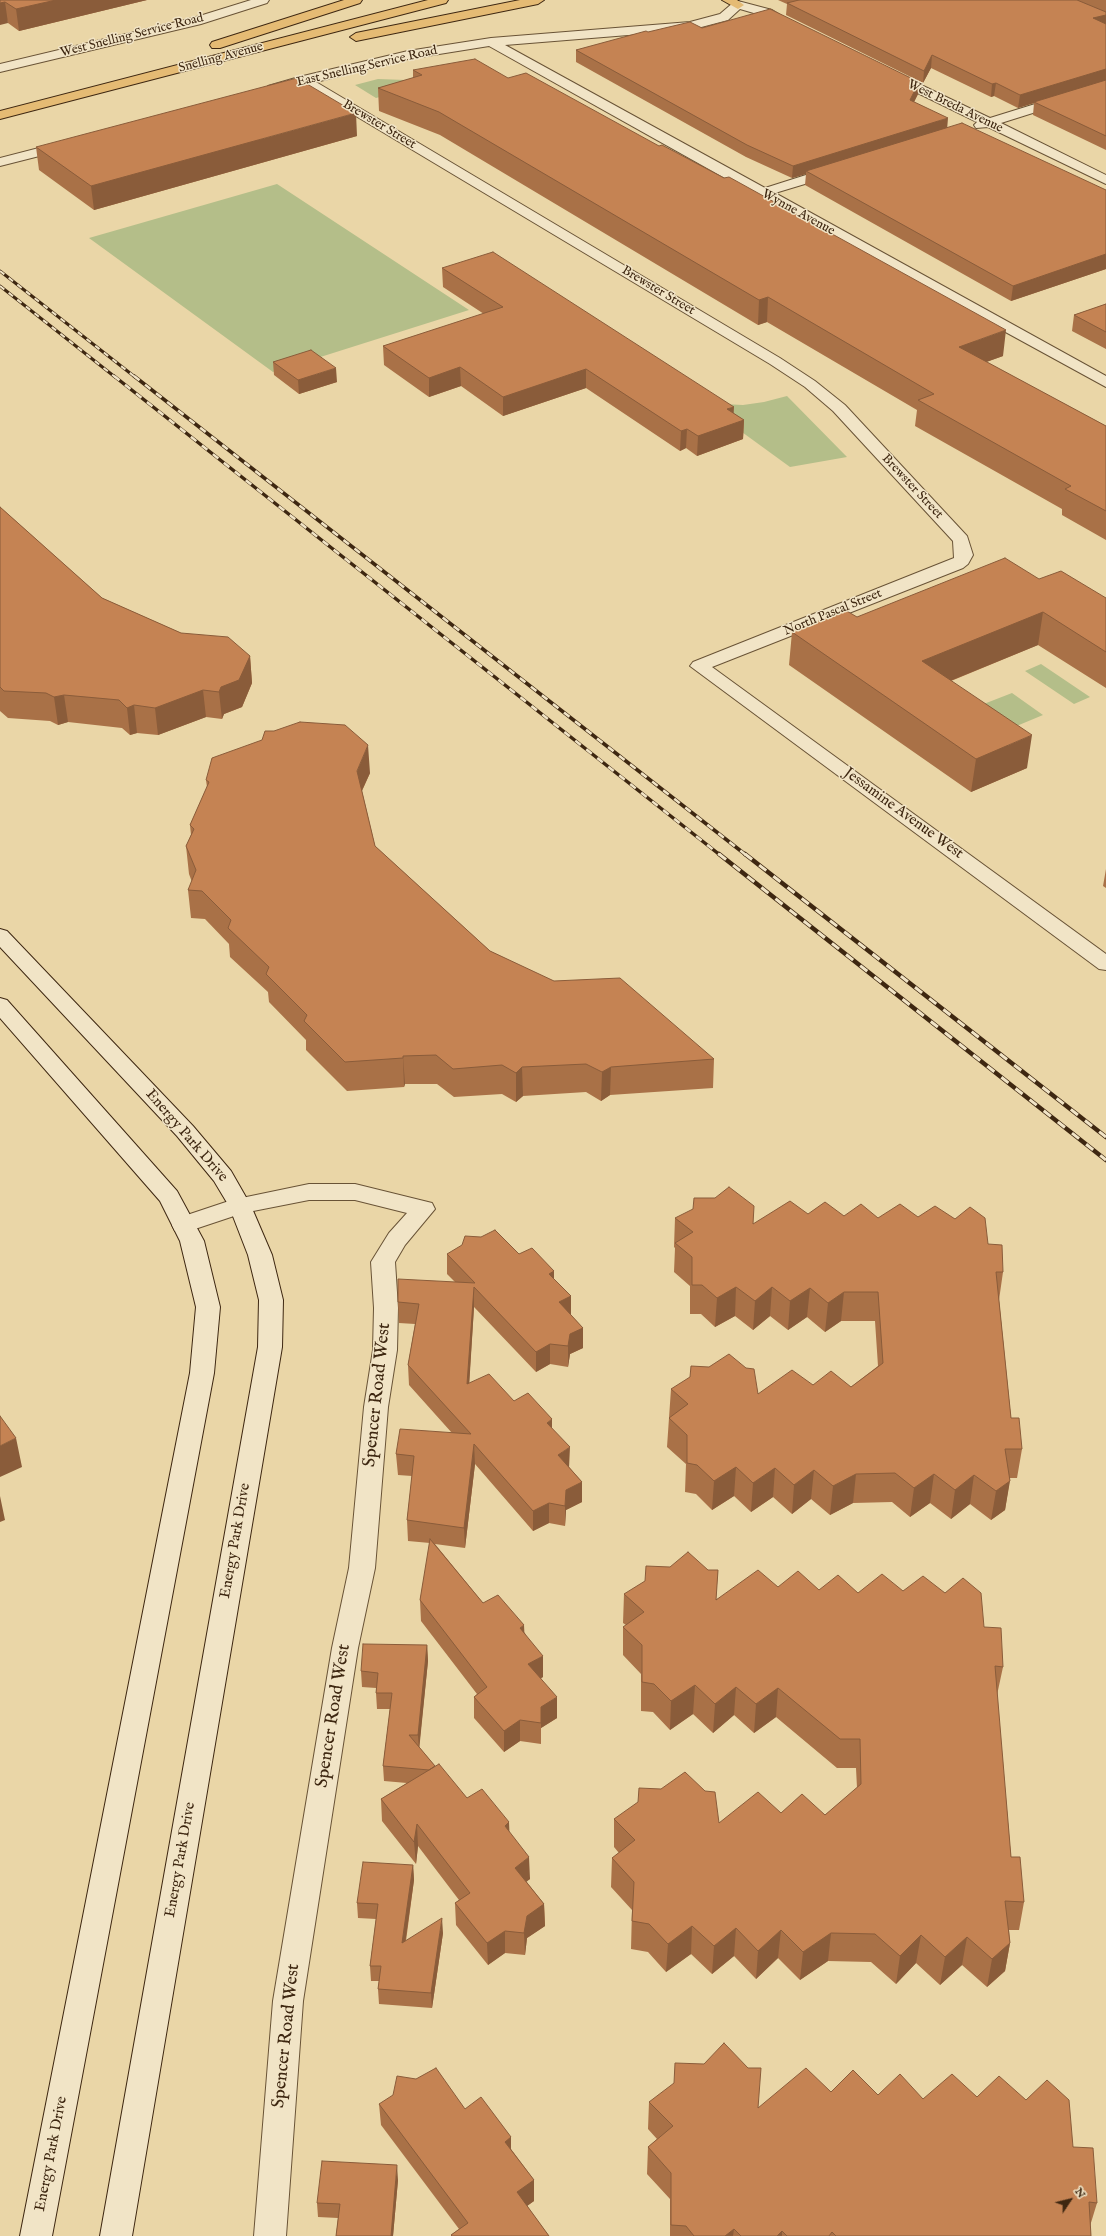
<!DOCTYPE html>
<html>
<head>
<meta charset="utf-8">
<style>
  body { margin:0 }
  #map { position:relative; width:1106px; height:2236px; overflow:hidden; background:#ead6a7; font-family:"IM FELL English",serif }
  canvas { display:block }
  .north { position:absolute; left:1050px; top:2180px; width:40px; height:40px; -webkit-text-stroke:3px #f1e4c6; paint-order:stroke; rotate:55deg; font-size:11px; font-weight:700; line-height:16px; text-align:center; color:#3e2711 }
  .north::after { content:''; display:block; margin:auto; width:14px; height:18px; background:#3e2711; clip-path:polygon(50% 0,100% 100%,50% 72%,0 100%) }
</style>
</head>
<body>
<div id="map">
<canvas width="1106" height="2236"></canvas>
<div class="north">N</div>
</div>
<script>
const g = document.querySelector('canvas').getContext('2d');
g.lineJoin = 'round';
function fill(path, color) {
  g.fillStyle = color;
  g.fill(path, 'evenodd');
}
function toPath(rows) {
  const path = new Path2D();
  for (const r of rows) {
    path.moveTo(r[0], r[1]);
    for (let i = 2; i < r.length; i += 2) path.lineTo(r[i], r[i + 1]);
  }
  return path;
}
function trace(path, color, width, dash) {
  g.strokeStyle = color;
  g.lineWidth = width;
  g.lineCap = dash ? 'butt' : 'round';
  g.setLineDash(dash || []);
  g.stroke(path);
}
function drawText(font, color, halo, rows, align = 'center') {
  g.font = font + ' "IM FELL English",serif';
  g.lineWidth = 3;
  g.setLineDash([]);
  g.textBaseline = 'middle';
  g.strokeStyle = halo;
  g.fillStyle = color;
  for (const [text, x, y, turn = 0] of rows) {
    g.save();
    g.translate(x, y);
    g.rotate((+turn || 0) * Math.PI / 180);
    g.textAlign = isNaN(turn) ? turn : align;
    if (halo) g.strokeText(text, 0, 0);
    g.fillText(text, 0, 0);
    g.restore();
  }
}
fill(toPath([
  [378,79,406,80,409,89,376,98,355,85],
  [277,184,469,310,273,372,89,238],
  [691,395,723,404,743,405,764,402,787,396,847,457,790,467],
  [1041,664,1090,697,1074,704,1025,671],
  [1012,693,1043,715,1007,730,976,707]
]), '#b4be89');
const street = toPath([
  [251,0,269,0,267,3,201,24,0,72,0,64,193,18,251,0],
  [738,1,772,10,793,23,787,27,783,26,764,16,740,9,728,20,690,30,505,45,765,188,828,168,838,168,840,171,838,174,775,193,1106,376,1106,387,757,196,489,46,408,59,316,82,780,358,815,381,845,405,967,536,973,555,968,564,963,568,712,667,1106,954,1106,970,1099,969,690,666,693,662,954,558,953,541,833,411,805,387,770,364,304,85,273,93,267,89,268,86,299,77,408,51,491,38,690,22,720,14,734,2,738,1],
  [892,71,990,118,1106,82,1106,90,1001,123,1106,175,1106,184,988,127,976,128,974,125,977,122,887,78,886,75,892,71],
  [66,141,73,145,71,148,0,166,0,158,66,141],
  [309,1184,355,1184,432,1203,435,1209,405,1245,395,1262,398,1308,397,1350,388,1407,375,1568,358,1648,303,2001,286,2236,254,2236,273,2001,332,1648,349,1568,364,1407,373,1350,374,1308,371,1262,389,1233,407,1213,355,1200,309,1200,243,1213,183,1233,175,1231,172,1225,175,1219,232,1200,309,1184]
]);
const secondary = toPath([
  [0,929,7,931,193,1126,231,1171,251,1206,272,1255,283,1300,282,1347,132,2236,100,2236,258,1347,259,1300,248,1255,229,1206,214,1181,177,1136,0,947,0,929],
  [0,998,7,1000,177,1191,204,1241,220,1307,214,1373,52,2236,20,2236,190,1373,196,1307,180,1241,160,1201,0,1018,0,998]
]);
const primary = toPath([
  [344,0,362,0,360,3,220,48,212,48,210,45,212,42,344,0],
  [428,0,448,0,446,3,0,119,0,111,428,0],
  [520,0,544,0,538,4,356,41,350,37,356,33,520,0],
  [722,0,737,0,744,5,738,9,722,0]
]);
trace(street, '#695336', 2);
trace(secondary, '#3e2711', 2);
trace(primary, '#3e2711', 2);
fill(street, '#f1e4c6');
fill(secondary, '#f1e4c6');
fill(primary, '#e5bb74');
const railFar2 = toPath([
  [0,271,135,377],
  [0,286,115,377]
]);
const railFar1 = toPath([
  [114,376,720,855],
  [134,376,746,855]
]);
const rail = toPath([
  [719,854,1106,1160],
  [745,854,1106,1137]
]);
trace(railFar2, '#3e2711', 3);
trace(railFar1, '#3e2711', 3.5);
trace(rail, '#3e2711', 4.5);
trace(railFar2, '#f1e4c6', 2, [5.5]);
trace(railFar1, '#f1e4c6', 2.5, [7]);
trace(rail, '#f1e4c6', 3, [9]);
fill(toPath([
  [0,0,147,0,19,31,8,23],
  [778,0,1106,0,1106,150,1033,115,1034,103,1018,108,994,96,991,97,931,68,923,83,786,15,787,4],
  [702,28,919,82,918,94,914,102,947,127,1106,190,1106,269,1011,301,805,185,806,174,792,178,746,157,576,62,576,50,648,32],
  [413,70,508,78,1003,356,986,362,1106,426,1106,540,1062,515,1062,509,915,426,917,410,767,322,758,325,440,135,379,111,378,88,413,78],
  [357,136,94,210,39,170,36,147],
  [442,268,733,413,744,420,743,439,697,456,686,448,680,451,586,388,503,416,461,386,429,397,384,365,383,346,484,314,443,287],
  [1106,304,1106,349,1072,331,1074,315],
  [273,362,337,382,299,394,274,375],
  [0,507,102,598,181,633,250,656,252,683,242,707,224,714,222,719,206,717,158,735,137,733,130,735,122,728,68,722,58,725,50,721,8,718,0,711],
  [1039,579,1106,598,1106,688,1038,645,951,681,1027,768,971,792,789,665,792,632,857,617],
  [370,773,362,791,375,846,490,951,714,1059,713,1088,610,1095,601,1101,586,1092,523,1096,516,1102,502,1094,454,1097,437,1084,405,1084,404,1087,347,1091,306,1050,306,1040,269,1002,268,992,230,957,229,944,205,919,191,918,188,890,192,882,189,874,186,846,191,835,190,825,207,787,206,780],
  [1106,869,1106,888,1103,886],
  [808,1214,878,1218,918,1217,988,1244,1003,1272,999,1300,1011,1418,1022,1449,1017,1478,1010,1478,1005,1510,991,1520,970,1504,951,1519,930,1503,910,1517,892,1502,853,1503,830,1515,811,1499,792,1514,773,1497,751,1512,734,1496,712,1510,696,1494,685,1492,686,1464,667,1447,671,1389,758,1394,813,1385,851,1387,878,1366,875,1321,841,1321,825,1332,807,1317,788,1330,770,1316,753,1330,735,1316,715,1327,701,1314,690,1314,690,1286,674,1272,675,1248,674,1247,675,1218,753,1224],
  [447,1254,519,1254,554,1271,554,1279,571,1296,571,1315,583,1328,583,1348,570,1354,568,1367,550,1364,536,1372,474,1307,469,1383,514,1401,552,1429,569,1467,582,1482,582,1502,566,1510,565,1526,549,1523,533,1531,475,1464,465,1548,435,1544,483,1603,525,1633,543,1677,541,1678,557,1718,541,1728,541,1744,520,1741,504,1752,474,1718,474,1697,477,1694,421,1621,420,1600,430,1543,408,1541,407,1520,412,1476,398,1475,396,1454,452,1433,409,1385,408,1365,415,1324,399,1323,398,1302,455,1282,447,1274],
  [708,1570,718,1570,716,1599,778,1587,858,1593,903,1591,984,1627,1003,1667,997,1695,1011,1857,1024,1902,1019,1930,1009,1930,1010,1943,1005,1971,987,1987,962,1965,940,1985,916,1963,896,1984,871,1962,828,1961,800,1980,778,1958,756,1979,734,1956,712,1974,691,1954,666,1972,648,1952,631,1949,632,1910,611,1887,612,1858,619,1853,614,1847,614,1819,719,1823,781,1813,825,1815,857,1788,856,1768,837,1768,776,1717,754,1733,734,1715,713,1733,693,1714,670,1730,653,1712,641,1711,641,1674,623,1655,623,1627,626,1625,623,1623,624,1594],
  [427,1645,428,1661,419,1747,435,1766,467,1798,509,1832,530,1879,526,1881,544,1904,545,1926,527,1938,525,1955,505,1953,488,1965,456,1925,455,1903,459,1900,418,1846,416,1864,382,1821,381,1799,407,1783,384,1781,383,1766,390,1709,377,1709,376,1693,376,1688,362,1687,361,1671],
  [413,1865,414,1880,406,1941,443,1933,432,2008,379,2004,378,1989,379,1981,371,1981,370,1966,376,1919,358,1918,357,1903],
  [831,2092,923,2099,977,2097,1073,2147,1097,2203,1090,2226,1091,2236,670,2236,670,2199,647,2174,648,2147,657,2139,648,2129,649,2102,758,2108],
  [379,2104,465,2109,511,2137,511,2149,534,2180,534,2201,527,2206,549,2236,451,2236,451,2235,459,2229,381,2125],
  [398,2180,393,2236,336,2236,338,2218,318,2217,317,2203]
]), '#a97147');
fill(toPath([
  [56,0,147,0,19,31,16,9],
  [5,2,8,23,0,25,0,3],
  [1106,15,1106,26,1093,18],
  [932,55,931,68,923,83,924,71],
  [1106,69,1106,81,1034,102,1034,103,1018,108,1020,95],
  [919,82,918,94,909,112,910,100],
  [996,83,994,96,991,97,992,84],
  [356,113,357,136,94,210,91,186],
  [948,118,947,130,806,171,806,174,792,178,793,166],
  [1106,254,1106,269,1011,301,1013,286],
  [768,297,767,322,758,325,759,300],
  [1006,330,1003,356,956,373,959,347],
  [460,367,461,386,429,397,429,378],
  [336,368,337,382,299,394,298,380],
  [586,369,586,388,503,416,503,397],
  [734,407,733,424,744,420,743,439,697,456,698,436,727,409],
  [687,429,686,448,680,451,681,431],
  [1043,612,1038,645,918,694,922,661],
  [250,656,252,683,242,707,224,714,222,719,219,692,221,687],
  [203,690,206,717,158,735,155,708],
  [64,695,68,722,58,725,54,697],
  [134,705,137,733,130,735,127,708],
  [1032,735,1027,768,971,792,976,759],
  [368,745,370,773,358,799,357,771],
  [403,1056,405,1084,404,1087,403,1058],
  [522,1067,523,1096,516,1102,516,1073],
  [611,1067,610,1095,601,1101,602,1072],
  [554,1271,554,1291,549,1274],
  [474,1287,474,1307,468,1404,467,1384],
  [736,1287,735,1316,715,1327,717,1298],
  [772,1287,770,1316,753,1330,755,1301],
  [810,1288,807,1317,788,1330,790,1301],
  [844,1292,841,1321,825,1332,828,1303],
  [571,1296,571,1316,559,1302],
  [583,1328,583,1348,570,1354,568,1367,568,1346,570,1334],
  [550,1344,550,1364,536,1372,536,1352],
  [552,1419,552,1439,547,1423],
  [16,1438,22,1467,0,1477,0,1446],
  [474,1444,475,1464,465,1548,464,1528],
  [570,1447,569,1468,558,1455],
  [736,1467,734,1496,712,1510,714,1481],
  [775,1468,773,1497,751,1512,753,1483],
  [814,1470,811,1499,792,1514,794,1485],
  [856,1474,853,1503,830,1515,833,1486],
  [934,1474,930,1503,910,1517,914,1488],
  [974,1475,970,1504,951,1519,955,1490],
  [1010,1481,1005,1510,991,1520,996,1491],
  [582,1482,582,1502,566,1510,565,1526,565,1506,566,1490],
  [0,1496,5,1520,0,1522],
  [549,1503,549,1523,533,1531,533,1511],
  [524,1625,525,1646,520,1628],
  [427,1645,428,1661,419,1751,418,1735],
  [543,1656,543,1677,529,1685,528,1664],
  [695,1685,693,1714,670,1730,671,1701],
  [736,1687,734,1715,713,1733,715,1704],
  [778,1688,776,1717,754,1733,756,1704],
  [557,1697,557,1718,541,1728,541,1744,541,1707],
  [520,1720,520,1741,504,1752,504,1731],
  [509,1822,510,1844,505,1826],
  [417,1824,418,1846,416,1864,414,1842],
  [529,1857,530,1879,516,1890,515,1868],
  [413,1865,414,1880,403,1958,402,1943],
  [544,1904,545,1926,527,1938,525,1955,524,1933,527,1916],
  [442,1918,443,1933,432,2008,431,1993],
  [692,1926,691,1954,666,1972,668,1944],
  [736,1928,734,1956,712,1974,714,1946],
  [781,1930,778,1958,756,1979,758,1951],
  [505,1931,505,1953,488,1965,487,1943],
  [831,1933,828,1961,800,1980,803,1952],
  [921,1935,916,1963,896,1984,900,1956],
  [967,1937,962,1965,940,1985,945,1957],
  [1010,1943,1005,1971,987,1987,992,1959],
  [511,2137,511,2158,505,2142],
  [397,2165,398,2180,393,2236,391,2236],
  [534,2180,534,2201,517,2213,517,2192],
  [734,2229,733,2236,725,2236],
  [782,2231,782,2236,777,2236]
]), '#8a5c3a');
const building = toPath([
  [0,0,56,0,16,9,5,2,0,3,0,0],
  [799,0,1077,0,1106,12,1106,15,1093,18,1106,24,1106,69,1020,95,996,83,992,84,932,55,924,71,787,3,799,0],
  [770,9,919,82,910,100,948,118,793,166,747,145,576,50,646,31,648,32,690,22,702,28,770,9],
  [475,59,508,78,526,73,659,146,662,145,724,178,729,177,1006,330,959,347,1106,426,1106,511,1065,489,1071,486,918,400,934,394,768,297,759,300,439,112,378,88,422,75,413,70,475,59],
  [297,78,356,113,91,186,36,147,297,78],
  [1106,80,1106,136,1034,102,1106,80],
  [962,123,1106,190,1106,254,1013,286,806,171,962,123],
  [493,252,734,407,727,409,744,420,698,436,687,429,681,431,586,369,503,397,460,367,429,378,383,346,503,307,442,268,493,252],
  [1106,304,1106,332,1074,315,1106,304],
  [311,350,336,368,298,380,273,362,311,350],
  [0,507,102,598,181,633,228,637,250,656,239,680,221,687,219,692,203,690,155,708,134,705,127,708,119,700,64,695,54,697,46,693,4,691,0,687,0,507],
  [1005,558,1039,579,1061,571,1106,598,1106,652,1043,612,922,661,1032,735,976,759,792,632,845,610,857,617,1005,558],
  [300,722,345,725,368,745,357,771,375,846,490,951,554,981,620,978,714,1059,611,1067,602,1072,586,1064,522,1067,516,1073,502,1065,453,1069,436,1055,403,1056,403,1058,345,1062,304,1021,307,1015,266,974,269,967,228,928,231,920,202,891,188,890,196,870,186,846,194,829,190,825,209,782,206,780,212,758,262,740,265,731,274,731,300,722],
  [729,1187,754,1206,753,1224,790,1201,808,1214,825,1202,844,1216,861,1204,878,1218,900,1204,918,1217,935,1206,955,1219,970,1207,985,1218,988,1244,1002,1245,1003,1272,996,1272,1011,1418,1019,1418,1022,1449,1005,1449,1010,1481,996,1491,974,1475,955,1490,934,1474,914,1488,895,1473,856,1474,833,1486,814,1470,794,1485,775,1468,753,1483,736,1467,714,1481,697,1465,687,1463,687,1435,669,1418,688,1404,671,1389,690,1377,691,1366,709,1367,729,1354,746,1368,754,1369,758,1394,792,1370,813,1385,831,1371,851,1387,883,1363,878,1292,844,1292,828,1303,810,1288,790,1301,772,1287,755,1301,736,1287,717,1298,702,1285,692,1285,692,1257,675,1243,693,1232,675,1218,693,1209,694,1198,715,1198,729,1187],
  [495,1230,519,1254,532,1248,554,1271,549,1274,571,1296,559,1302,583,1328,570,1334,568,1346,550,1344,536,1352,474,1287,467,1384,489,1374,514,1401,528,1393,552,1419,547,1423,570,1447,558,1455,582,1482,566,1490,565,1506,549,1503,533,1511,474,1444,464,1528,407,1520,414,1456,396,1454,400,1429,471,1434,408,1365,419,1304,398,1302,398,1279,475,1283,447,1254,462,1245,465,1236,481,1237,495,1230],
  [0,1416,16,1438,0,1446,0,1416],
  [430,1539,483,1603,498,1595,524,1625,520,1628,543,1656,528,1664,557,1697,541,1707,541,1723,520,1720,504,1731,474,1697,487,1687,420,1600,430,1539],
  [688,1552,708,1570,718,1570,716,1600,758,1570,778,1587,798,1571,819,1590,838,1575,858,1593,882,1574,903,1591,923,1576,945,1593,963,1578,981,1593,984,1627,1001,1628,1003,1667,995,1666,1011,1857,1020,1857,1024,1902,1005,1901,1010,1943,992,1959,967,1937,945,1957,921,1935,900,1956,875,1934,831,1933,803,1952,781,1930,758,1951,736,1928,714,1946,692,1926,668,1944,649,1924,632,1921,634,1882,612,1858,635,1840,614,1819,638,1802,639,1788,661,1789,685,1772,705,1791,715,1792,719,1823,758,1792,781,1813,802,1794,825,1815,861,1784,860,1739,840,1739,778,1688,756,1704,736,1687,715,1704,695,1685,671,1701,654,1684,642,1682,642,1645,623,1627,644,1612,624,1594,645,1581,646,1566,670,1567,688,1552],
  [363,1644,427,1645,418,1735,409,1735,435,1766,429,1770,383,1766,392,1693,376,1693,378,1673,361,1671,363,1644],
  [439,1764,467,1798,482,1789,509,1822,505,1826,529,1857,515,1868,544,1904,527,1916,524,1933,505,1931,487,1943,455,1903,470,1893,417,1824,414,1842,381,1799,439,1764],
  [363,1862,413,1865,402,1943,442,1918,431,1993,378,1989,381,1966,370,1966,378,1904,357,1903,363,1862],
  [724,2043,748,2068,761,2068,758,2108,806,2068,831,2092,853,2070,878,2095,900,2074,923,2099,952,2074,977,2097,999,2076,1026,2100,1047,2080,1069,2100,1073,2147,1093,2148,1097,2203,1089,2202,1091,2236,836,2236,832,2232,829,2236,787,2236,782,2231,777,2236,741,2236,734,2229,725,2236,694,2236,686,2226,671,2225,671,2173,648,2147,673,2126,649,2102,674,2083,675,2063,704,2064,724,2043],
  [436,2068,465,2109,481,2097,511,2137,505,2142,534,2180,517,2192,549,2236,452,2236,451,2235,468,2223,379,2104,393,2095,397,2076,416,2079,436,2068],
  [322,2161,397,2165,391,2236,336,2236,340,2204,317,2203,322,2161]
]);
fill(building, '#c58353');
trace(building, '#8a5c3a', 1);
drawText('13px', '#3e2711', '#f1e4c6', [
  ["West Snelling Service Road",132,36,-14],
  ["Snelling Avenue",221,58,-15],
  ["East Snelling Service Road",367,67,-13],
  ["West Breda Avenue",955,107,26],
  ["Brewster Street",379,125,31],
  ["Wynne Avenue",798,213,29],
  ["Brewster Street",658,291,31],
  ["Brewster Street",912,487,47],
  ["North Pascal Street",833,613,-22]
]);
drawText('15px', '#3e2711', '#f1e4c6', [
  ["Jessamine Avenue West",903,814,36],
  ["Energy Park Drive",186,1136,49],
  ["Energy Park Drive",236,1541,-80],
  ["Energy Park Drive",181,1860,-80],
  ["Energy Park Drive",52,2154,-79]
]);
drawText('18px', '#3e2711', '#f1e4c6', [
  ["Spencer Road West",378,1395,-84],
  ["Spencer Road West",334,1716,-81],
  ["Spencer Road West",287,2036,-84]
]);
</script>
</body>
</html>
